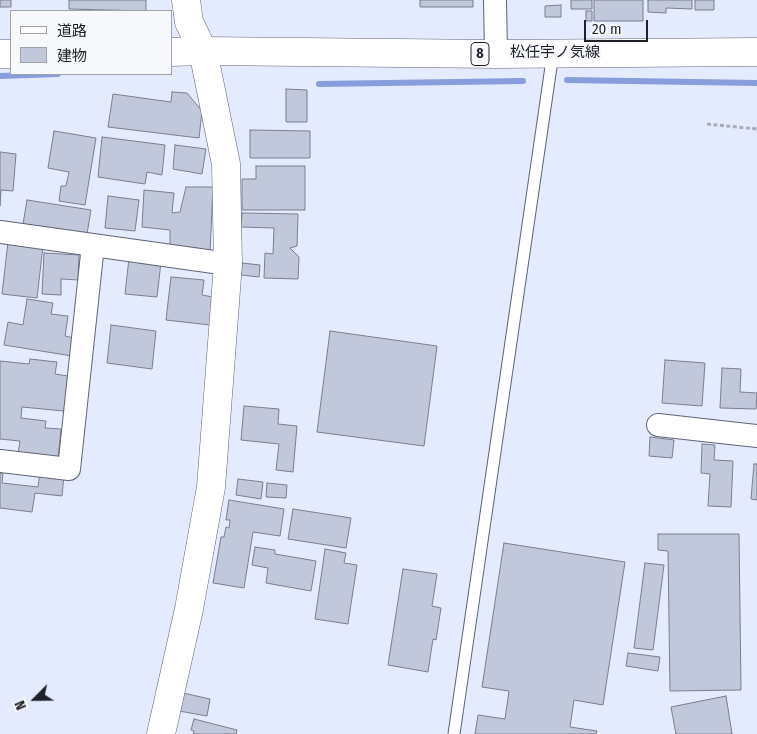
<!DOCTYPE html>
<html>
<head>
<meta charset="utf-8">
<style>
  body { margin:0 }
  #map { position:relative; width:757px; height:734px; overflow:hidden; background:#e4ebfe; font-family:"Fira Sans Condensed","Noto Sans JP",sans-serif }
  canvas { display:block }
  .legend { position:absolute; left:10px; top:10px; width:162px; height:65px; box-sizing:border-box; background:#f7f8fc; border:1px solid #a0a2a7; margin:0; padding:6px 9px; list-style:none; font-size:15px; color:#1e2128 }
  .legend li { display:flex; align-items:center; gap:10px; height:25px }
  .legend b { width:25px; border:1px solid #a0a2a7 }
  .north { position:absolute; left:10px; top:674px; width:50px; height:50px; -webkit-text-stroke:4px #f7f8fc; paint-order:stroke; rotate:247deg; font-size:14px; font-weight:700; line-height:20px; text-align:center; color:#1e2128 }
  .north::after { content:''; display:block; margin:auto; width:18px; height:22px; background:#1e2128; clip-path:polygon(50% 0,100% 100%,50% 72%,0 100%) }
  .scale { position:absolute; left:584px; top:20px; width:64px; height:22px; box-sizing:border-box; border:2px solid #1e2128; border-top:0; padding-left:6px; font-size:15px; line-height:18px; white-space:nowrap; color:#1e2128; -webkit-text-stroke:4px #f7f8fc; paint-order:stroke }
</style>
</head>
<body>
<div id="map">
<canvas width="757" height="734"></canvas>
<ul class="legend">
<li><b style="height:6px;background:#fff"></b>道路</li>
<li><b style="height:14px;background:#c1c8db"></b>建物</li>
</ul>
<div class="north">N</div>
<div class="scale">20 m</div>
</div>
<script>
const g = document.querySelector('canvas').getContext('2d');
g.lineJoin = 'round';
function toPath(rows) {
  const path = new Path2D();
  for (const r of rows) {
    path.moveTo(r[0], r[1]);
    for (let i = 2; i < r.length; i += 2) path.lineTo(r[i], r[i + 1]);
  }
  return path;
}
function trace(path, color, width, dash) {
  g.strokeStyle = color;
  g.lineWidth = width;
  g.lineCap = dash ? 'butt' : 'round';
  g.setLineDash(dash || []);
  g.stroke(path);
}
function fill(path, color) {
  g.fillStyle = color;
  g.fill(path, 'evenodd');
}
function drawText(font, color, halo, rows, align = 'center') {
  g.font = font + ' "Fira Sans Condensed","Noto Sans JP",sans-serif';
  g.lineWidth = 4;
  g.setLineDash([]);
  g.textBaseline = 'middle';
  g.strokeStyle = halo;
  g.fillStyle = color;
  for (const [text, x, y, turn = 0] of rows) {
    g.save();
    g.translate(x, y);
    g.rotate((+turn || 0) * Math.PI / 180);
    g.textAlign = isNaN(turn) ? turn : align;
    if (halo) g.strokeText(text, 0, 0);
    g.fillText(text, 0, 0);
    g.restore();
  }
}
trace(toPath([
  [0,76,58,74],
  [567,80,757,83],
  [319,84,523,81]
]), '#889ddc', 6);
const building = toPath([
  [0,0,11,0,11,7,0,7,0,0],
  [69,0,146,0,146,11,69,9,69,0],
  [420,0,473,0,473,7,420,7,420,0],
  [571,0,592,0,592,9,571,9,571,0],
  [594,0,643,0,643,21,594,21,594,0],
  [648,0,692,0,692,9,666,8,666,13,648,12,648,0],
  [695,0,714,0,714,10,695,10,695,0],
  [561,5,561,17,545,17,545,6,561,5],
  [586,11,592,11,592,21,586,21,586,11],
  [286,89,307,90,307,122,286,122,286,89],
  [172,92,187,93,202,111,199,138,108,127,113,94,171,102,172,92],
  [250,130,310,131,310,158,250,158,250,130],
  [54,131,96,138,85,205,59,201,61,186,66,186,69,172,48,168,54,131],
  [102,137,165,145,162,175,147,172,145,184,98,177,102,137],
  [175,145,206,149,202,174,173,169,175,145],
  [0,152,16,154,13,191,1,190,0,206,0,152],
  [256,166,305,166,305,210,242,210,242,179,256,179,256,166],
  [186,187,213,187,210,252,170,247,170,230,142,227,144,190,174,193,172,213,180,212,186,187],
  [108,196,139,200,135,231,105,228,108,196],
  [27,200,91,210,87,234,23,224,27,200],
  [242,213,298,214,297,246,290,248,299,257,298,279,264,278,265,253,273,254,274,228,241,227,242,213],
  [8,242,43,246,37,298,2,294,8,242],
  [44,253,79,255,78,280,61,279,61,295,42,294,44,253],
  [129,258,161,262,157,297,125,294,129,258],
  [242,263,260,265,259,277,241,275,242,263],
  [171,277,204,280,202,295,213,297,210,325,166,320,171,277],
  [27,299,53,303,51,314,68,316,65,336,74,338,72,356,4,345,8,322,23,325,27,299],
  [111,325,156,331,152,369,107,363,111,325],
  [330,331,437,346,424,446,317,432,330,331],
  [30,359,57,362,55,374,68,376,64,411,22,407,21,418,46,421,45,428,61,429,58,458,18,454,20,441,0,439,0,361,29,364,30,359],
  [665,360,705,363,702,406,662,403,665,360],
  [722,368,741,369,740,392,757,393,756,409,720,408,722,368],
  [244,406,279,409,278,424,297,426,293,472,276,470,279,444,241,440,244,406],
  [650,437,674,440,672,458,649,456,650,437],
  [702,444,715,445,714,460,733,461,731,507,708,506,710,474,701,473,702,444],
  [754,464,757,464,757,500,751,499,754,464],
  [40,472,64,475,62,496,35,493,32,512,0,508,0,473,3,474,2,483,38,487,40,472],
  [238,479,263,482,261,499,236,495,238,479],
  [267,483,287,485,286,498,266,497,267,483],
  [229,500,284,509,280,536,253,532,244,588,213,583,221,537,224,537,226,527,229,528,230,520,226,520,229,500],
  [293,509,351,518,346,548,288,539,293,509],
  [658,534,739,534,741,690,670,691,668,551,658,550,658,534],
  [504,543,625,562,603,705,574,700,570,727,597,731,596,734,475,734,478,715,505,719,509,691,482,687,504,543],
  [255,547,275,550,275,554,316,561,311,591,266,583,268,568,252,565,255,547],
  [325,549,346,553,344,563,357,565,348,624,315,619,325,549],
  [645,563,664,565,653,650,634,648,645,563],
  [403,569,437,574,432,606,441,608,436,640,433,639,428,672,388,665,403,569],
  [628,653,660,657,658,671,626,666,628,653],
  [183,693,210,699,207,716,179,711,183,693],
  [726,696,732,734,676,734,671,707,726,696],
  [194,719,237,730,236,734,193,734,194,731,191,730,194,719]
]);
fill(building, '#c1c8db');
trace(building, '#797f90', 1);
const service = toPath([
  [454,734,553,53]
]);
const minor = toPath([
  [495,0,496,54],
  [0,232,228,264],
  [658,425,757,436],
  [0,461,69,469,93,245]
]);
const tertiary = toPath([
  [0,54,11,54],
  [161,734,189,609,211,487,228,264,226,164,203,51,171,52]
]);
const secondary = toPath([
  [186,0,189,22,203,51]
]);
const primary = toPath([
  [203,51,496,54,757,52]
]);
trace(service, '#5e6474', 13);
trace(minor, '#5e6474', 24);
trace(tertiary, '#5e6474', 29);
trace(secondary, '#5e6474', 29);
trace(primary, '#5e6474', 29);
trace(toPath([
  [707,124,757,129]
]), '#a7acbc', 3, [4, 2.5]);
trace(service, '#fff', 11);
trace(minor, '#fff', 22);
trace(tertiary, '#fff', 28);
trace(secondary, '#fff', 28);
trace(primary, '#fff', 28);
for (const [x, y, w] of [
  [480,54,18]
]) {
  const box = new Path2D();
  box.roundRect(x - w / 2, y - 11.5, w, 23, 4);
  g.fillStyle = '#f7f8fc';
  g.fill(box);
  trace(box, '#1e2128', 1);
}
drawText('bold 14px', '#1e2128', null, [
  ["8",480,54]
]);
drawText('15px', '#1e2128', '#f7f8fc', [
  ["松任宇ノ気線",555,53]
]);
</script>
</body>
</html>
